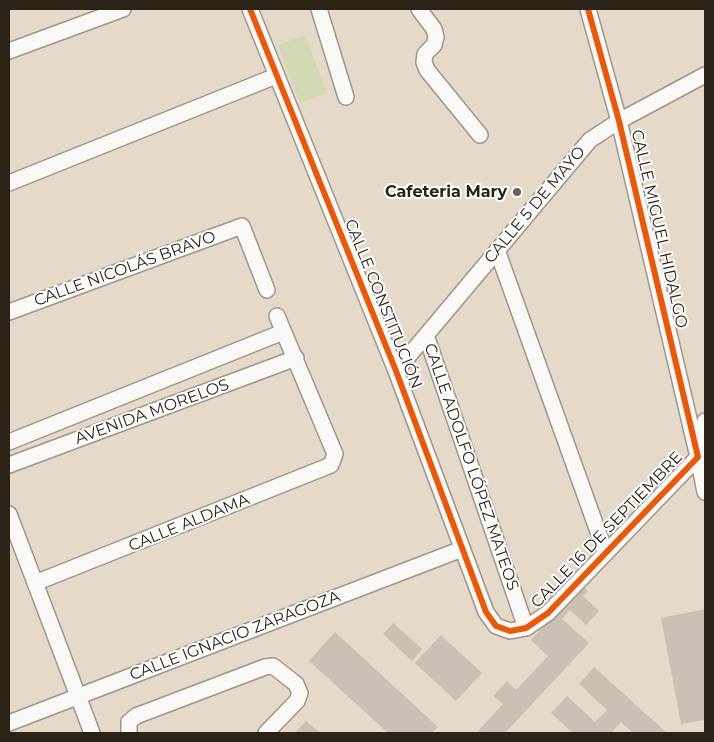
<!DOCTYPE html>
<html>
<head>
<meta charset="utf-8">
<style>
  body { margin:0 }
  #map { position:relative; width:714px; height:742px; overflow:hidden; background:#e5d9ca; font-family:Montserrat,sans-serif }
  canvas { display:block }
  .frame { position:absolute; inset:0; border:10px solid #2b2318; pointer-events:none }
</style>
</head>
<body>
<div id="map">
<canvas width="714" height="742"></canvas>
<div class="frame"></div>
</div>
<script>
const g = document.querySelector('canvas').getContext('2d');
g.lineJoin = 'round';
function fill(path, color) {
  g.fillStyle = color;
  g.fill(path, 'evenodd');
}
function toPath(rows) {
  const path = new Path2D();
  for (const r of rows) {
    path.moveTo(r[0], r[1]);
    for (let i = 2; i < r.length; i += 2) path.lineTo(r[i], r[i + 1]);
  }
  return path;
}
function trace(path, color, width, dash) {
  g.strokeStyle = color;
  g.lineWidth = width;
  g.lineCap = dash ? 'butt' : 'round';
  g.setLineDash(dash || []);
  g.stroke(path);
}
function drawText(font, color, halo, rows, align = 'center') {
  g.font = font + ' Montserrat,sans-serif';
  g.lineWidth = 4;
  g.setLineDash([]);
  g.textBaseline = 'middle';
  g.strokeStyle = halo;
  g.fillStyle = color;
  for (const [text, x, y, turn = 0] of rows) {
    g.save();
    g.translate(x, y);
    g.rotate((+turn || 0) * Math.PI / 180);
    g.textAlign = isNaN(turn) ? turn : align;
    if (halo) g.strokeText(text, 0, 0);
    g.fillText(text, 0, 0);
    g.restore();
  }
}
fill(toPath([
  [305,35,327,93,300,103,278,45]
]), '#d3d9b4');
fill(toPath([
  [581,585,588,591,583,596,599,611,586,625,570,610,562,619,589,643,505,733,476,733,503,704,493,696,507,681,516,690,548,656,531,640],
  [705,609,705,720,681,724,661,618],
  [393,623,422,649,412,661,383,634],
  [335,632,438,727,432,733,388,733,309,661],
  [441,635,482,673,456,701,415,663],
  [594,667,667,733,633,733,621,722,611,733,573,733,551,713,567,696,595,722,607,710,579,684],
  [306,721,320,733,295,733]
]), '#cac1b4');
const minor = toPath([
  [250,9,396,371,486,612,496,626,510,631,526,628,548,613,698,457,619,121,588,9],
  [319,9,346,97],
  [419,9,434,29,436,37,434,45,425,54,424,62,427,70,480,135],
  [9,51,123,9],
  [9,183,276,76],
  [497,250,605,551],
  [9,312,242,226,267,290],
  [426,335,526,628],
  [396,371,590,140,619,121,705,75],
  [705,421,698,457,705,492],
  [9,442,283,332],
  [9,465,296,358],
  [9,514,92,733],
  [35,583,331,465,335,454,277,316],
  [9,723,462,549],
  [129,733,129,722,136,716,265,667,273,666,296,684,300,693,297,701,266,733]
]);
trace(minor, '#9f968a', 18);
trace(minor, '#fbf9f7', 15);
trace(toPath([
  [250,9,396,371,486,612,496,626,510,631,526,628,548,613,698,457,619,121,588,9]
]), '#e8590c', 6);
for (const [x, y, r, color] of [
  [517,192,5,"#6c6356"]
]) {
  const dot = new Path2D();
  dot.arc(x, y, r, 0, 2 * Math.PI);
  g.fillStyle = color;
  g.fill(dot);
  trace(dot, '#fff', 2);
}
drawText('bold 16px', '#2b2318', '#fff', [
  ["Cafeteria Mary",507,192]
], 'right');
drawText('16px', '#2b2318', '#fff', [
  ["CALLE 5 DE MAYO",535,205,-50],
  ["CALLE MIGUEL HIDALGO",659,229,77],
  ["CALLE NICOLÁS BRAVO",125,269,-20],
  ["CALLE CONSTITUCIÓN",383,304,68],
  ["AVENIDA MORELOS",152,412,-20],
  ["CALLE ADOLFO LÓPEZ MATEOS",471,467,71],
  ["CALLE ALDAMA",189,523,-22],
  ["CALLE 16 DE SEPTIEMBRE",607,530,-46],
  ["CALLE IGNACIO ZARAGOZA",235,636,-21]
]);
</script>
</body>
</html>
